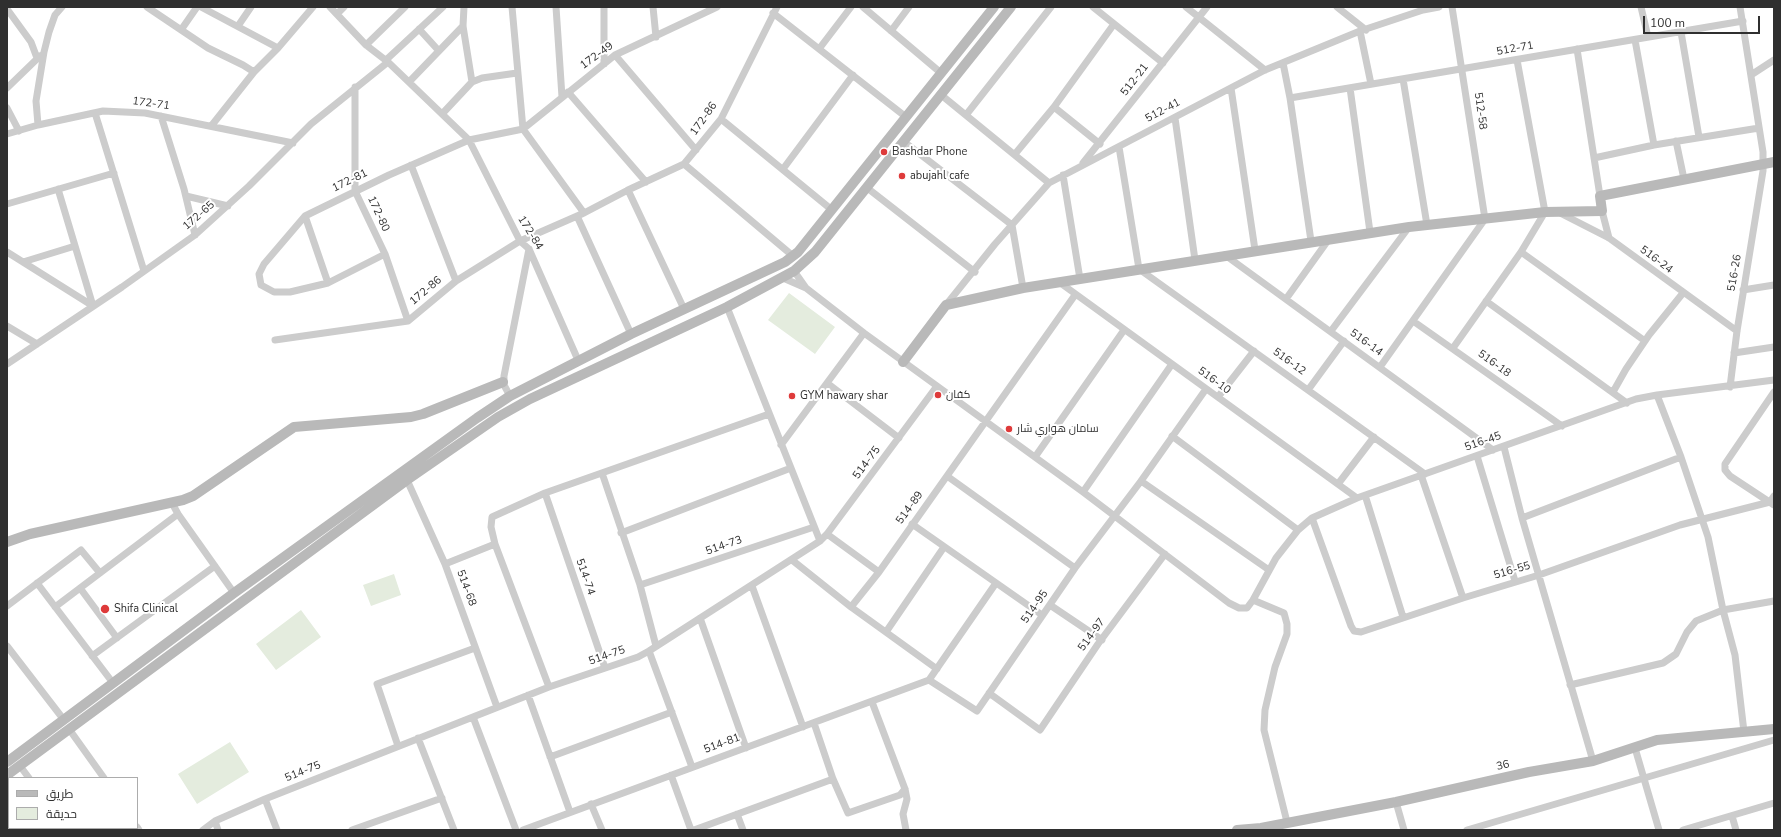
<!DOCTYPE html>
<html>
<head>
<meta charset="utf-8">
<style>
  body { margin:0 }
  #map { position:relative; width:1781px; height:837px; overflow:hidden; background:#fff; font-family:"Nunito Sans",Cairo,sans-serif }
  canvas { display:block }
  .frame { position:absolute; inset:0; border:8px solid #2f2f2f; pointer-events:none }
  .legend { position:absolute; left:8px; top:777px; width:130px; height:52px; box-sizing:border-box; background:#fff; border:1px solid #acacac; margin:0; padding:5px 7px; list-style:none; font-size:12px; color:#2f2f2f }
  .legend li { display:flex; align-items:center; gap:8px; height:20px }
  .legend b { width:20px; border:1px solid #acacac }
  .scale { position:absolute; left:1643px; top:16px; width:117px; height:18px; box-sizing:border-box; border:2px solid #2f2f2f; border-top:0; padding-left:5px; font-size:12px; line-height:14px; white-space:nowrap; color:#2f2f2f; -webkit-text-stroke:3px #fff; paint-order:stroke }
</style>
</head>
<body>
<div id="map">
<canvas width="1781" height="837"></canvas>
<div class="frame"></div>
<ul class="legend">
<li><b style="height:5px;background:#b9b9b9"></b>طريق</li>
<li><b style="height:11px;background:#e4ecde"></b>حديقة</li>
</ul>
<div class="scale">100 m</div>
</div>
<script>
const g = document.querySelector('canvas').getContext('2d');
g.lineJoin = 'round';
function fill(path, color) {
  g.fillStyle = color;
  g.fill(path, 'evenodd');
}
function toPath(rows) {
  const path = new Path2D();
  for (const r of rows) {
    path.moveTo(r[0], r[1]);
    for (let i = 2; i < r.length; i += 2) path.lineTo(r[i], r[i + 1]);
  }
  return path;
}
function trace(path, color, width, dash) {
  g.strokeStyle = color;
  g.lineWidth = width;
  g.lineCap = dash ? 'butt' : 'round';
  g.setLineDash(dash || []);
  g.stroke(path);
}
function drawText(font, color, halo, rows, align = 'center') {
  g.font = font + ' "Nunito Sans",Cairo,sans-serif';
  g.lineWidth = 4;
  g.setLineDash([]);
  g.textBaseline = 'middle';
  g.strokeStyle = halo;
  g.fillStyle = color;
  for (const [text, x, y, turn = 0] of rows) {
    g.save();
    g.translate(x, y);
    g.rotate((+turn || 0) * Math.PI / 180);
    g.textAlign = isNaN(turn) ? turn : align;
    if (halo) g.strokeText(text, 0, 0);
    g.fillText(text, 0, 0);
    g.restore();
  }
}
fill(toPath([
  [789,293,835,327,815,354,768,320],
  [394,574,401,595,371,606,363,585],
  [301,610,321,637,276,670,256,644],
  [230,742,249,772,197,804,178,774]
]), '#e4ecde');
trace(toPath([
  [147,7,208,48,243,65,254,72],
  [201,7,278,48],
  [330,7,366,45,388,62,469,140,520,241,529,249,578,360],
  [464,7,463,26,472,82],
  [512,7,523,129,584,213],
  [556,7,562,97],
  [653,7,656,37],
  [863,7,941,73],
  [1093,7,1163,63],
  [1186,7,1265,70],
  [1337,7,1366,30],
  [1641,7,1648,37],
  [7,9,31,42,37,58],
  [773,13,906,117],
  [337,14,344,7],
  [238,26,251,7],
  [419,29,439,51],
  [181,30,197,7],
  [891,31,909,7],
  [1360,31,1371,84],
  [1681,32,1699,137],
  [1635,40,1654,145],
  [366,45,405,7],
  [819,49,851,7],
  [1577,49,1600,196],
  [615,55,696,150],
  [386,60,443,7],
  [1283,63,1290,98,1311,241],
  [604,64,604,7],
  [1751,75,1774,60],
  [1403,79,1427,225],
  [409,82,463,26],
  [355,87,355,191,385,254,408,321],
  [7,88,40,56],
  [1231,88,1255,250],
  [1350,88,1370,232],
  [568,92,646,182],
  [940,94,1049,183],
  [1290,98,1743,21],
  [1054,107,1100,144],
  [7,108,19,131],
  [95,113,144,271],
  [442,114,472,82,482,78,517,73],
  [966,115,1051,7],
  [161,116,184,189,195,235],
  [1175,118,1195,260],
  [721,119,832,210],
  [38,125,36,101,44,52,49,32,55,15,62,7],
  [212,125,254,72,278,48,313,7],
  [7,134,38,125,103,111,145,113,293,143],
  [903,141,1012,225,1023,288],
  [1676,141,1684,179],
  [1119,147,1139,269,1425,474],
  [1015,154,1054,107,1114,24],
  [1594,158,1654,145,1759,128],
  [1083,163,1207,7],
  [684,164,793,256],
  [411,165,456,281],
  [783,169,853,75],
  [1063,175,1080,279],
  [866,187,975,272],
  [58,189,93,306],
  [628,190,684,309],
  [186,196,228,206],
  [7,204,114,173],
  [1602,211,1609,238],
  [1560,213,1609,238,1737,331],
  [305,216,328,283],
  [577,216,631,334],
  [7,252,93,306],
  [1521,252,1645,341],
  [385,254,328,283,290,292,274,292,261,285,259,274,264,264,305,216,389,175,469,140,523,129,615,55,717,7],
  [1225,255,1493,450],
  [23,262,75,246],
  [794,271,806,288],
  [783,278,806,288,864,333,1083,492,1229,603,1239,608,1247,608,1253,600,1276,558,1298,530,1312,518,1357,498,1636,399,1657,395,1774,380],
  [1059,282,1357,498],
  [1743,290,1774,285],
  [1286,299,1329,239],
  [1486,301,1627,403],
  [946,305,995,244,1049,183,1265,70,1360,31,1423,10,1439,7],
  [727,307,820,541],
  [1413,321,1562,426],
  [7,326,37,344],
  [1331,331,1409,227],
  [275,340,408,321,456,281,520,241,584,213,628,190,684,164,721,119,777,7],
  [1453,348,1521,252,1545,212,1517,60],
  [1734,353,1774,347],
  [7,364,122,287,195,235,249,186,311,124,388,62],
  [1380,367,1485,219,1452,7],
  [827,383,899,438],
  [1730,387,1737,331,1763,171,1763,152,1740,7],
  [1308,390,1344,341],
  [1613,392,1626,369,1649,335,1683,293],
  [1774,392,1725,464,1725,470,1730,476,1774,505],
  [1657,395,1681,457,1708,537,1723,610,1735,655,1744,732],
  [510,396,504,385,504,376,529,249],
  [1218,397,1254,351],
  [1172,436,1298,530],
  [781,445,864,333],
  [1504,447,1522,518,1593,761],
  [1477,456,1515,581],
  [1035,457,1124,330],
  [602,473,640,585,656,646],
  [1421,475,1463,598],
  [947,476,1075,568],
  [407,480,445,564,497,707],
  [1141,481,1269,570],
  [1338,484,1374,437],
  [1083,492,1172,364],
  [545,493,605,668],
  [1365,495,1403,617],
  [172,503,178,514,234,593],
  [1312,518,1351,626,1354,631,1361,632,1463,598,1539,575,1680,525,1770,502,1774,496],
  [1522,518,1681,457],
  [912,524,1042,615],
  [621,533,791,468],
  [827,534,879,572],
  [792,560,851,607,937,669],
  [445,564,495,544],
  [37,583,113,683],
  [640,585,814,527],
  [752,586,803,727],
  [80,588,117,638],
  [1253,600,1284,613,1287,624,1287,634,1275,667,1265,710,1264,730,1287,822],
  [1050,605,1102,640],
  [7,606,81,550,100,573],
  [55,607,178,514],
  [851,607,879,572,1075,295],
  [700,618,746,748],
  [886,632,944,547],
  [7,646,64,720],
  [649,651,692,767],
  [92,656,215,566],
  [929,680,977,711,1075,568,1141,481,1206,389],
  [929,680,996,583],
  [1570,685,1663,663,1676,654,1687,632,1696,621,1723,610,1774,601],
  [549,687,495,544,491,527,492,517,545,493,769,414],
  [989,693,1040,730,1098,644,1165,554],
  [528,695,570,812],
  [872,702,905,789,907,799,903,814,906,830],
  [473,717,516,830],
  [814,723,833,779,848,813,900,795,905,789],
  [69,729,104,778],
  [418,738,454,830],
  [398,746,377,684,475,648],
  [1635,748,1659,830],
  [550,757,672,712],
  [20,766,29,778],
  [671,775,691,830],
  [265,799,277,830],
  [1396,802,1404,830],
  [591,804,602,830],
  [737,814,743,830],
  [1732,816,1736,830],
  [215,821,218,830],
  [137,827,139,830],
  [64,828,65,830],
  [203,830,215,821,265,799,549,687,638,657,649,651,820,541,827,534,937,386],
  [352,830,442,798],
  [523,830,929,680],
  [694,830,833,779],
  [1467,830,1774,740],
  [1683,830,1774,803]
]), '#ccc', 7);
trace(toPath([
  [903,362,946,305,1023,288,1409,227,1545,212,1602,211,1600,196,1774,162],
  [7,542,30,534,183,500,193,496,294,427,411,417,423,414,503,382],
  [7,762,234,593,477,418,510,396,631,334,785,262,798,252,994,7],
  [7,775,407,480,498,417,530,399,727,307,794,271,815,252,1011,7],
  [1237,830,1261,828,1396,802,1529,772,1593,761,1657,740,1774,729]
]), '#b9b9b9', 10);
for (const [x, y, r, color] of [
  [884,152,4,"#de3a3a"],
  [902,176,4,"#de3a3a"],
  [938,395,4,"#de3a3a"],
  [792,396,4,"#de3a3a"],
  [1009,429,4,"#de3a3a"],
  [105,609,5,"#de3a3a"]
]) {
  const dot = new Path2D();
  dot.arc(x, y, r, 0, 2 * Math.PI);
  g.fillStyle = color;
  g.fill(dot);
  trace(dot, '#fff', 1.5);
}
drawText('11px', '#2f2f2f', '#fff', [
  ["512-71",1515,49,-10],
  ["172-49",597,56,-36],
  ["512-21",1135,80,-52],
  ["172-71",151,104,8],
  ["512-41",1163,111,-28],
  ["512-58",1480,111,82],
  ["172-86",704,119,-55],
  ["172-81",350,181,-26],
  ["172-80",378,214,65],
  ["172-65",199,216,-41],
  ["172-84",530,233,58],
  ["516-24",1656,260,37],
  ["516-26",1735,273,-80],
  ["172-86",426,291,-40],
  ["516-14",1366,343,36],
  ["516-12",1289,362,36],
  ["516-18",1494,364,36],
  ["516-10",1214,381,36],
  ["516-45",1483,442,-19],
  ["514-75",867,463,-53],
  ["514-89",910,508,-54],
  ["514-73",724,546,-19],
  ["516-55",1512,571,-16],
  ["514-74",585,577,71],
  ["514-68",466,588,70],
  ["514-95",1035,607,-55],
  ["514-97",1092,635,-54],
  ["514-75",607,656,-19],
  ["514-81",722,744,-20],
  ["36",1503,766,-13],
  ["514-75",303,772,-22]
]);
drawText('11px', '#2f2f2f', '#fff', [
  ["Bashdar Phone",892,152],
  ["abujahl cafe",910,176],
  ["كفان",946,395],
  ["GYM hawary shar",800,396],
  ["سامان هواري شار",1017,429],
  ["Shifa Clinical",114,609]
], 'left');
</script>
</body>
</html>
